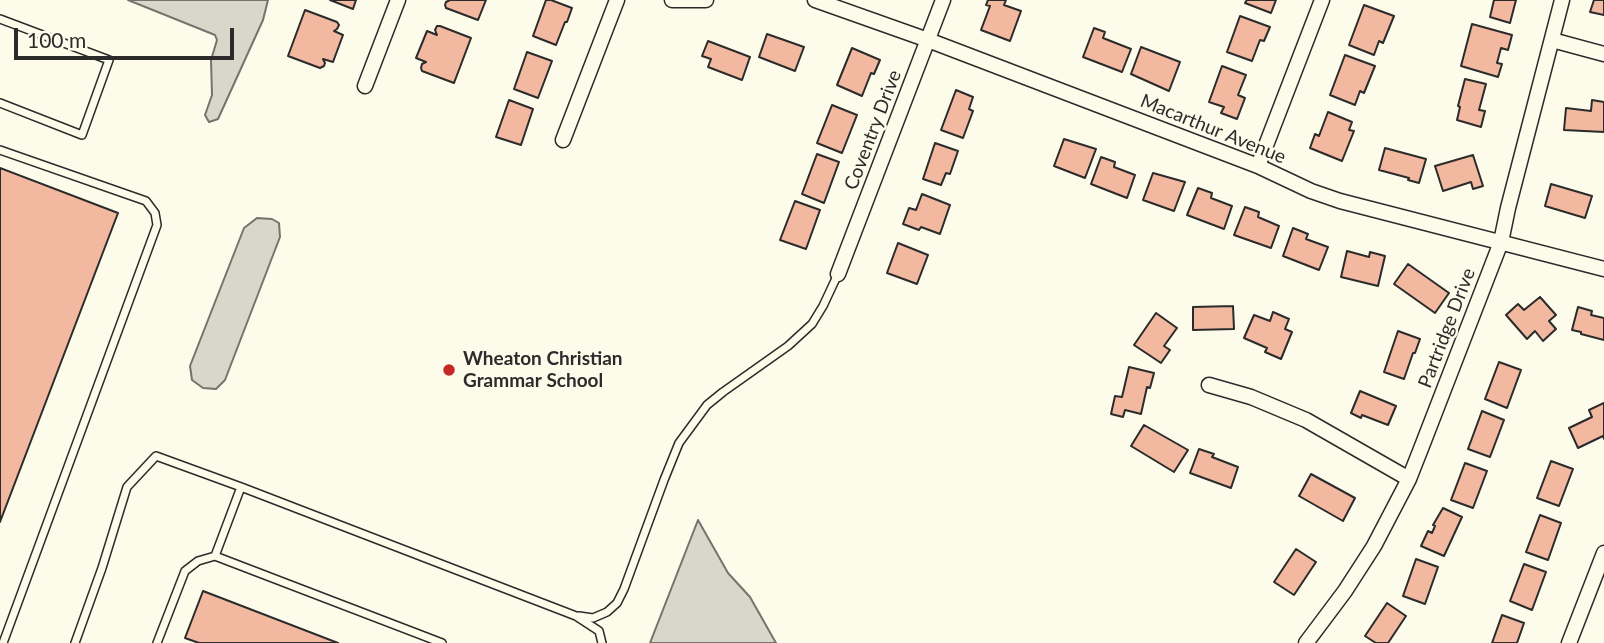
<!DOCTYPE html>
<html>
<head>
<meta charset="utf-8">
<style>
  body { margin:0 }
  #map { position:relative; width:1604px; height:643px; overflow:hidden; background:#fdfbea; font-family:Lato,sans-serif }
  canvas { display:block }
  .scale { position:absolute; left:14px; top:28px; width:220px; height:32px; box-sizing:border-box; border:4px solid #2b2b2b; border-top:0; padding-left:9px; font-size:21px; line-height:24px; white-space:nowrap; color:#2b2b2b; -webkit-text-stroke:5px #fdfbea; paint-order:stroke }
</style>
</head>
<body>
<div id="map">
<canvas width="1604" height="643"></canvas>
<div class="scale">100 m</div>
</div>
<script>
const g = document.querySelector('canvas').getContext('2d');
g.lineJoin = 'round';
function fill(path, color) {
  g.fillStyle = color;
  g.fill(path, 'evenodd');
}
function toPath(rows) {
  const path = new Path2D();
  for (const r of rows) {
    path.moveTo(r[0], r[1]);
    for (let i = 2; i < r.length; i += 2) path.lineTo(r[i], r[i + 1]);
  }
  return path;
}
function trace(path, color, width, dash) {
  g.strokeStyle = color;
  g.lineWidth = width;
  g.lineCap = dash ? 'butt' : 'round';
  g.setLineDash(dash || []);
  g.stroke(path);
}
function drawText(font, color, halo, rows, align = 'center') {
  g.font = font + ' Lato,sans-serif';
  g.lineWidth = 5;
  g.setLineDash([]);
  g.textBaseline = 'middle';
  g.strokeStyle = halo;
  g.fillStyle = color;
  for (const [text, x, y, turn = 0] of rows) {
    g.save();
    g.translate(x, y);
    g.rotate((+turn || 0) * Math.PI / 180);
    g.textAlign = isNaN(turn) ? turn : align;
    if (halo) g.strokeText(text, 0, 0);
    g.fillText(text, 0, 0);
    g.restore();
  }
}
const water = toPath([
  [128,0,268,0,263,20,218,119,209,122,205,115,212,95,211,60,217,40,215,35,128,0],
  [257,218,272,219,279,223,280,237,225,380,216,389,203,388,192,380,190,366,244,228,257,218],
  [698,520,728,573,750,597,776,643,650,643,698,520]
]);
fill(water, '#d8d7c9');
trace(water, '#74746e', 2);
const building = toPath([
  [330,0,356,0,353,9,330,0],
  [450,0,486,0,478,20,446,8,445,5,446,2,450,0],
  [546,0,551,0,572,8,567,22,565,22,556,45,533,36,546,0],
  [988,0,1006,0,1004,5,1021,11,1010,41,981,30,990,6,986,5,988,0],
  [1247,0,1276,0,1271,13,1245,3,1247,0],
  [1494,0,1516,0,1510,23,1490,17,1494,0],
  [1594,0,1604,0,1604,15,1590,12,1594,0],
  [1364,5,1394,16,1383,43,1379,41,1374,55,1349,45,1364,5],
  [305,10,337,22,339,25,337,29,334,31,343,35,333,62,323,59,325,63,324,66,320,68,288,56,305,10],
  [1240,16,1270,27,1264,41,1260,40,1252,61,1227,52,1240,16],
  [1472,24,1512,35,1508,50,1501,48,1497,63,1502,64,1498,77,1461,66,1472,24],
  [437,26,440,26,471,38,454,83,422,71,421,68,422,64,426,62,416,58,427,31,437,35,435,30,437,26],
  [1094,28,1105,32,1103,38,1131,49,1122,72,1083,57,1094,28],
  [767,34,804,47,795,71,759,57,767,34],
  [708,41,750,57,742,80,708,67,711,59,702,56,708,41],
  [1141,47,1180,62,1169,91,1131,74,1141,47],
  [852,48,880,60,874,74,871,73,862,96,837,85,852,48],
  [527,52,552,61,538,98,514,89,527,52],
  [1345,55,1375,66,1364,93,1360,91,1355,105,1330,95,1345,55],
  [1222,66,1246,75,1238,95,1245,98,1237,119,1221,113,1224,107,1209,102,1222,66],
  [1465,79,1486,84,1479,110,1485,111,1481,127,1457,120,1460,107,1458,106,1465,79],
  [956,90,973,97,969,109,973,111,963,138,941,130,956,90],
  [509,100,533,109,521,145,496,137,509,100],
  [1592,100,1604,102,1604,132,1564,130,1566,108,1591,111,1592,100],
  [832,105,857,115,842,153,817,143,832,105],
  [1328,112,1352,122,1349,130,1354,131,1342,161,1310,148,1315,134,1319,136,1328,112],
  [1064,139,1096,149,1085,178,1054,166,1064,139],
  [935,143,958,151,950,174,946,173,941,185,923,179,935,143],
  [1385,148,1426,159,1419,183,1408,180,1409,178,1379,170,1385,148],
  [817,154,839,162,824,203,802,194,817,154],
  [1473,155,1483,186,1473,189,1471,182,1443,191,1435,166,1473,155],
  [1101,157,1115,162,1114,167,1135,175,1127,198,1091,184,1101,157],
  [0,168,118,213,0,522,0,168],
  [1153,173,1185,182,1174,211,1143,200,1153,173],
  [1551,184,1592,196,1585,218,1545,206,1551,184],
  [1198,188,1212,193,1211,198,1232,206,1224,229,1187,215,1198,188],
  [922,194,950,205,940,234,921,227,919,230,903,224,909,208,916,210,922,194],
  [795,201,820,210,806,249,780,240,795,201],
  [1245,207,1259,212,1258,217,1279,226,1271,248,1234,235,1245,207],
  [1293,228,1308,234,1306,239,1328,247,1319,270,1283,256,1293,228],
  [898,243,928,255,917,284,887,273,898,243],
  [1347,251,1369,257,1370,252,1385,256,1378,286,1341,277,1347,251],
  [1408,264,1449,293,1435,313,1394,284,1408,264],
  [1540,297,1556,315,1549,321,1556,329,1543,341,1535,331,1527,339,1506,315,1518,304,1524,310,1540,297],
  [1233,306,1234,329,1193,330,1193,307,1233,306],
  [1578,307,1592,311,1591,315,1604,318,1604,340,1581,334,1581,332,1572,330,1578,307],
  [1273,312,1289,319,1285,329,1292,332,1281,359,1265,352,1267,348,1244,338,1254,315,1270,321,1273,312],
  [1156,313,1177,328,1164,346,1170,350,1161,363,1134,345,1156,313],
  [1398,331,1420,339,1415,353,1413,353,1404,379,1384,372,1398,331],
  [1499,362,1521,370,1507,408,1485,399,1499,362],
  [1129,367,1154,373,1150,388,1147,387,1141,414,1125,410,1123,417,1111,414,1115,396,1122,397,1129,367],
  [1360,391,1396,406,1388,425,1362,415,1361,418,1351,413,1360,391],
  [1604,403,1604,439,1603,436,1578,448,1569,428,1592,417,1589,410,1604,403],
  [1482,411,1504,420,1490,457,1468,449,1482,411],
  [1144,425,1188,450,1174,472,1131,446,1144,425],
  [1199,449,1214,454,1212,457,1238,467,1231,488,1190,473,1199,449],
  [1551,461,1573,469,1559,506,1537,498,1551,461],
  [1465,463,1487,471,1473,508,1451,500,1465,463],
  [1311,474,1355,498,1343,521,1299,496,1311,474],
  [1443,508,1462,517,1444,556,1421,546,1428,531,1432,533,1435,526,1433,525,1443,508],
  [1540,515,1561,523,1548,560,1526,552,1540,515],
  [1296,549,1316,562,1294,595,1274,582,1296,549],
  [1416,559,1438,567,1425,604,1403,596,1416,559],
  [1524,564,1546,572,1532,610,1510,601,1524,564],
  [203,591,338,643,199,643,185,638,203,591],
  [1387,603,1406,616,1388,643,1376,643,1365,636,1387,603],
  [1502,615,1524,623,1517,643,1492,643,1502,615]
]);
fill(building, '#f2b8a0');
trace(building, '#2b2b2b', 2);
const service = toPath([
  [0,19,109,60,82,135,0,103],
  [0,150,146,201,155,213,157,225,3,643],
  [215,556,241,487,576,616,599,631,602,643],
  [579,616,593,618,607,612,617,603,624,589,664,480,679,443,707,405,723,392,788,346,812,324,823,306,838,274],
  [75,643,102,568,127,487,156,456,241,487],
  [157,643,185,571,198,561,215,556,442,643]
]);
const minor = toPath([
  [672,0,706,0],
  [815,0,928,40,1258,166,1311,191,1340,201,1604,269],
  [1552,40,1604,54],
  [365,86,398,0],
  [563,140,617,0],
  [1258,166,1322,0],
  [838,274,943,0],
  [1209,385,1251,397,1306,420,1409,479],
  [1306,643,1345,591,1374,546,1409,479,1422,446,1501,242,1508,208,1562,0],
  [1569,643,1604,553]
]);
trace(service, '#2b2b2b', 10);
trace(minor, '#2b2b2b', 17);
trace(service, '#fdfbea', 7);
trace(minor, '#fdfbea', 14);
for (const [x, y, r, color] of [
  [449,370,7,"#c62828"]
]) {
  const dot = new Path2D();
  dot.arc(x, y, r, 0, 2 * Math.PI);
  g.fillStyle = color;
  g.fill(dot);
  trace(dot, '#fdfbea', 2.5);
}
drawText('19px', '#2b2b2b', '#fdfbea', [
  ["Macarthur Avenue",1213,129,22],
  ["Coventry Drive",873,130,-69],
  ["Partridge Drive",1447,328,-69]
]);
drawText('bold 19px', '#2b2b2b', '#fdfbea', [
  ["Wheaton Christian",463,359],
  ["Grammar School",463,381]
], 'left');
</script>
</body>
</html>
